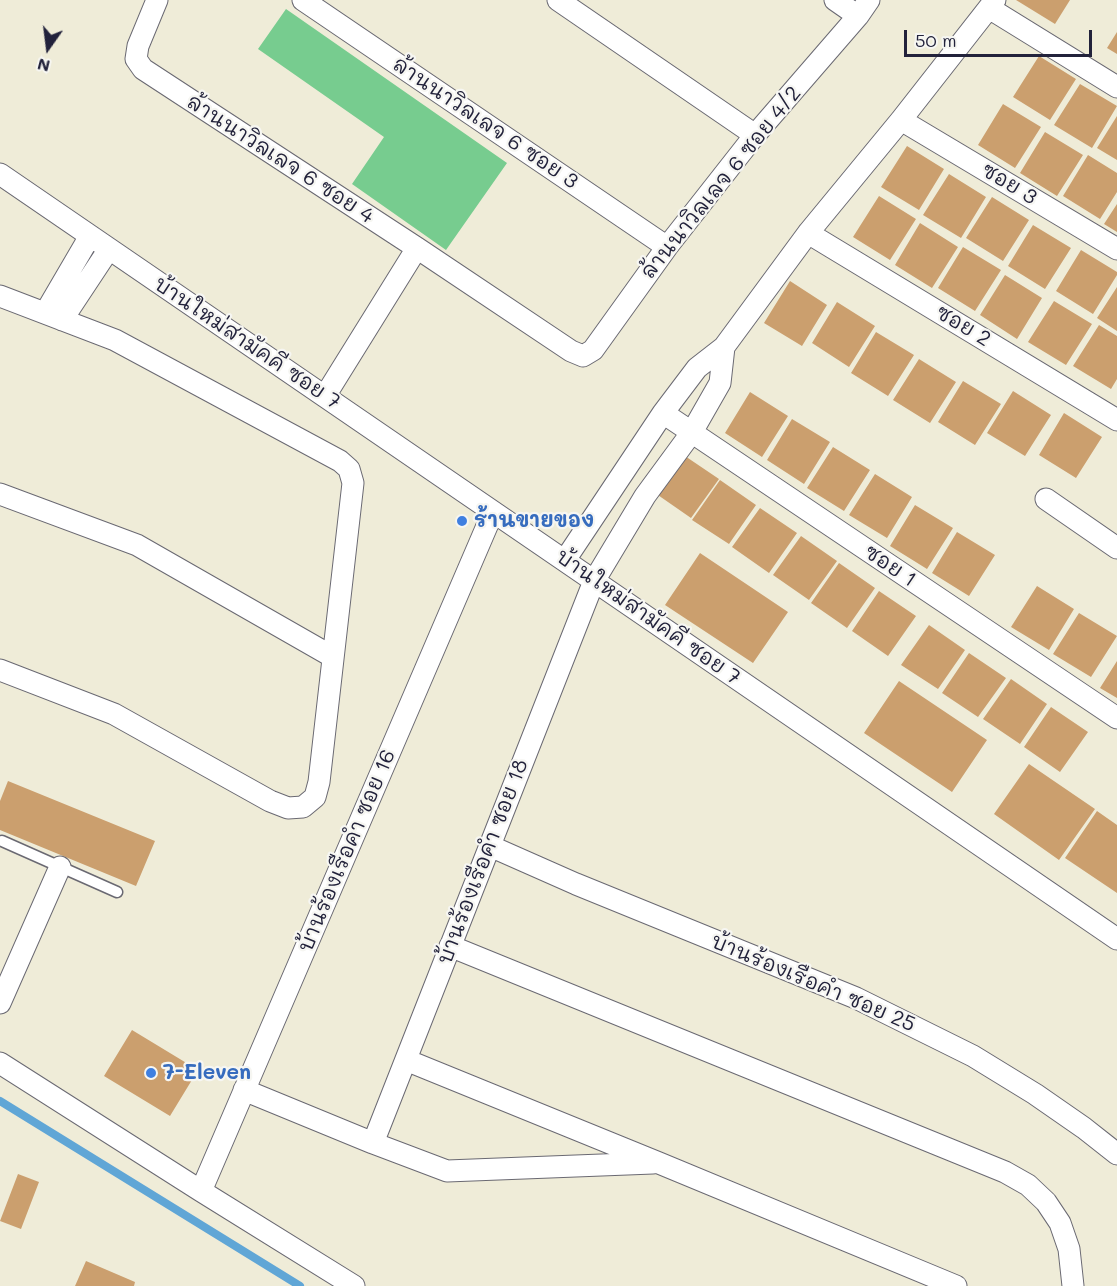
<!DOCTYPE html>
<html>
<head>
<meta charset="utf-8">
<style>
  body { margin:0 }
  #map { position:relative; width:1117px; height:1286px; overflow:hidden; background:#efecd8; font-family:Mali,sans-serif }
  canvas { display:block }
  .north { position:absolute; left:18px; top:18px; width:60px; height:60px; -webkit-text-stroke:4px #f6f6f2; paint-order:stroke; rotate:194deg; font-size:16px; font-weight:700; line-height:24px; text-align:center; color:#22223b }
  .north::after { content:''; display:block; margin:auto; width:21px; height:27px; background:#22223b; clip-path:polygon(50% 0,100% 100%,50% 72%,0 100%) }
  .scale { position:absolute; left:904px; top:30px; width:188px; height:27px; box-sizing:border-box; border:3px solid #22223b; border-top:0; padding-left:8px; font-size:18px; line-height:21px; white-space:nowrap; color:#22223b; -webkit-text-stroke:4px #f6f6f2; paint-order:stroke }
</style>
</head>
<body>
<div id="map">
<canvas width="1117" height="1286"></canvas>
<div class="north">N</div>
<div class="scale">50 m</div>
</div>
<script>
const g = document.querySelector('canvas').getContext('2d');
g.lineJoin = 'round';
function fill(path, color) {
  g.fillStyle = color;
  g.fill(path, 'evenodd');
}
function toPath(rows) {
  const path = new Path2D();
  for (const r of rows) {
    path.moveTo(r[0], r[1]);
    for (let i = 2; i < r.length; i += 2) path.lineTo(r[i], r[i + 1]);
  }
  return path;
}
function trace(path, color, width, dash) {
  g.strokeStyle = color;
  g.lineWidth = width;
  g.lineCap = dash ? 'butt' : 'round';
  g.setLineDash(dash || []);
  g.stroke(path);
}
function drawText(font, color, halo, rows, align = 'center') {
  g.font = font + ' Mali,"Playpen Sans Thai",sans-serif';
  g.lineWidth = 4.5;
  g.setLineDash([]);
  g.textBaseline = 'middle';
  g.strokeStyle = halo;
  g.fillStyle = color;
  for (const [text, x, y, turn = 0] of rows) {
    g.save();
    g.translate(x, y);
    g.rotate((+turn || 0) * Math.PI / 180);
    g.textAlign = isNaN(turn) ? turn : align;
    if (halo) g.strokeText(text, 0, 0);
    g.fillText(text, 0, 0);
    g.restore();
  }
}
fill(toPath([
  [286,9,507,163,446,250,352,184,384,137,258,49]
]), '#77cc8f');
trace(toPath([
  [0,1101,300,1286]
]), '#60a6d6', 8);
fill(toPath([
  [1016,0,1070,0,1055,24],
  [1117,32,1117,54,1107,48],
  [1039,56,1076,79,1050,120,1013,97],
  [1080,84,1117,106,1092,148,1054,125],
  [1003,104,1041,127,1015,168,978,145],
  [1117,116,1117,160,1097,148],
  [1045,132,1083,155,1057,196,1020,173],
  [907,146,944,169,919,210,881,187],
  [1088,155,1117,173,1117,192,1100,219,1063,196],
  [949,174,986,197,961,238,923,215],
  [879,196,916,219,890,260,853,237],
  [992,197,1029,220,1003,261,966,238],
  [1117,204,1117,232,1104,224],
  [920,223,958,247,932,288,895,265],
  [1033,225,1071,248,1045,289,1008,266],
  [963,247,1001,270,975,311,938,288],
  [1081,250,1117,272,1117,275,1093,314,1056,291],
  [1005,275,1042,298,1017,339,980,315],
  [790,281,827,305,802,346,764,323],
  [1117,287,1117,331,1097,318],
  [1054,301,1092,324,1066,365,1028,342],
  [837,302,875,326,849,367,812,343],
  [1099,325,1117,336,1117,379,1111,389,1073,366],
  [876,332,914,355,888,396,851,373],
  [919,359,956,382,930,423,893,400],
  [963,381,1001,404,975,445,938,422],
  [1013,391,1051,415,1025,456,987,433],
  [750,392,788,416,762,457,725,433],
  [1064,413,1102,437,1076,478,1039,455],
  [792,419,830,442,804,484,767,460],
  [833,447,870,470,844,511,807,488],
  [682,454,719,479,691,518,655,493],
  [875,474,912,497,887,538,849,515],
  [720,480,756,505,729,544,692,520],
  [915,505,953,528,927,569,890,546],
  [760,508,797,533,769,573,732,547],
  [957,532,995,555,969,596,932,573],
  [801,536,837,561,809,600,773,575],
  [700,553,788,612,753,663,665,605],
  [839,563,875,588,847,628,811,603],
  [1037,586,1074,609,1049,650,1011,627],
  [879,591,916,616,888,656,852,631],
  [1079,613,1117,636,1091,677,1053,654],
  [929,625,965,650,938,689,901,665],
  [969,653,1006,678,978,717,942,693],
  [1117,661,1117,698,1100,688],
  [1011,679,1047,704,1020,744,983,719],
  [899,681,987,740,952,792,864,733],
  [1051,707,1088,732,1060,772,1024,747],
  [1029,764,1095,809,1059,860,994,814],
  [8,781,155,841,136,886,0,830,0,801],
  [1097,811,1117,825,1117,893,1065,858],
  [132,1030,198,1070,170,1116,104,1076],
  [18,1174,39,1182,21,1229,0,1221],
  [86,1261,135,1282,134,1286,75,1286]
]), '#cb9f6e');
const service = toPath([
  [2,841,117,892]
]);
const minor = toPath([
  [157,0,138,46,136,59,143,69,417,248,571,351,583,356,593,350,667,247,755,135,858,16,869,0],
  [303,0,667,247],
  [558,0,755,135],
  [835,0,858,16],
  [989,8,1117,87],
  [901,120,1117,249],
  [0,174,1117,939],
  [808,233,1117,420],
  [0,296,115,340,340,461,349,469,353,483,319,782,315,797,303,807,288,808,270,801,114,714,0,670],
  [45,313,90,236],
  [62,320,109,249],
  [325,396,417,248],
  [663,413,1117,718],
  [0,494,137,545,333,657],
  [1046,499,1117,548],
  [565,560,663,413,697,368,724,347,808,233,901,120,995,0],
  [490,846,576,884,856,998,973,1056,1035,1094,1084,1128,1117,1154],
  [450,946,1005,1172,1028,1185,1046,1202,1060,1223,1069,1249,1073,1286],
  [0,1003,60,867],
  [406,1060,659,1163,956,1286],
  [0,1063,201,1191,354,1286],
  [244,1090,373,1143,447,1171,653,1163],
  [373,1143,594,581,645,496,692,432,720,383,724,347],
  [201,1191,493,512]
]);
trace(service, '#6a6972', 13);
trace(minor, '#6a6972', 23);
trace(service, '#fff', 10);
trace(minor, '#fff', 21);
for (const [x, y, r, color] of [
  [462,521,6,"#3f7fe0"],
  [151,1073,6,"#3f7fe0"]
]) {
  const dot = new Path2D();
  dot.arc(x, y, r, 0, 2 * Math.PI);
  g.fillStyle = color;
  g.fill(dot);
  trace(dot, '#f6f6f2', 2);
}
drawText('21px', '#22223b', '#f6f6f2', [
  ["ล้านนาวิลเลจ 6 ซอย 3",485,123,34],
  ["ล้านนาวิลเลจ 6 ซอย 4",280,159,33],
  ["ล้านนาวิลเลจ 6 ซอย 4/2",721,183,-51],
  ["ซอย 3",1009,184,31],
  ["ซอย 2",963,326,31],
  ["บ้านใหม่สามัคคี ซอย 7",247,343,34],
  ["ซอย 1",890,566,34],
  ["บ้านใหม่สามัคคี ซอย 7",648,617,35],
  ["บ้านร้องเรือคำ ซอย 16",347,851,-67],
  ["บ้านร้องเรือคำ ซอย 18",483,862,-69],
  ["บ้านร้องเรือคำ ซอย 25",813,983,23]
]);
drawText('bold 21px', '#366cbe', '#f6f6f2', [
  ["ร้านขายของ",474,521],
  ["7-Eleven",163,1073]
], 'left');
</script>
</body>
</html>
